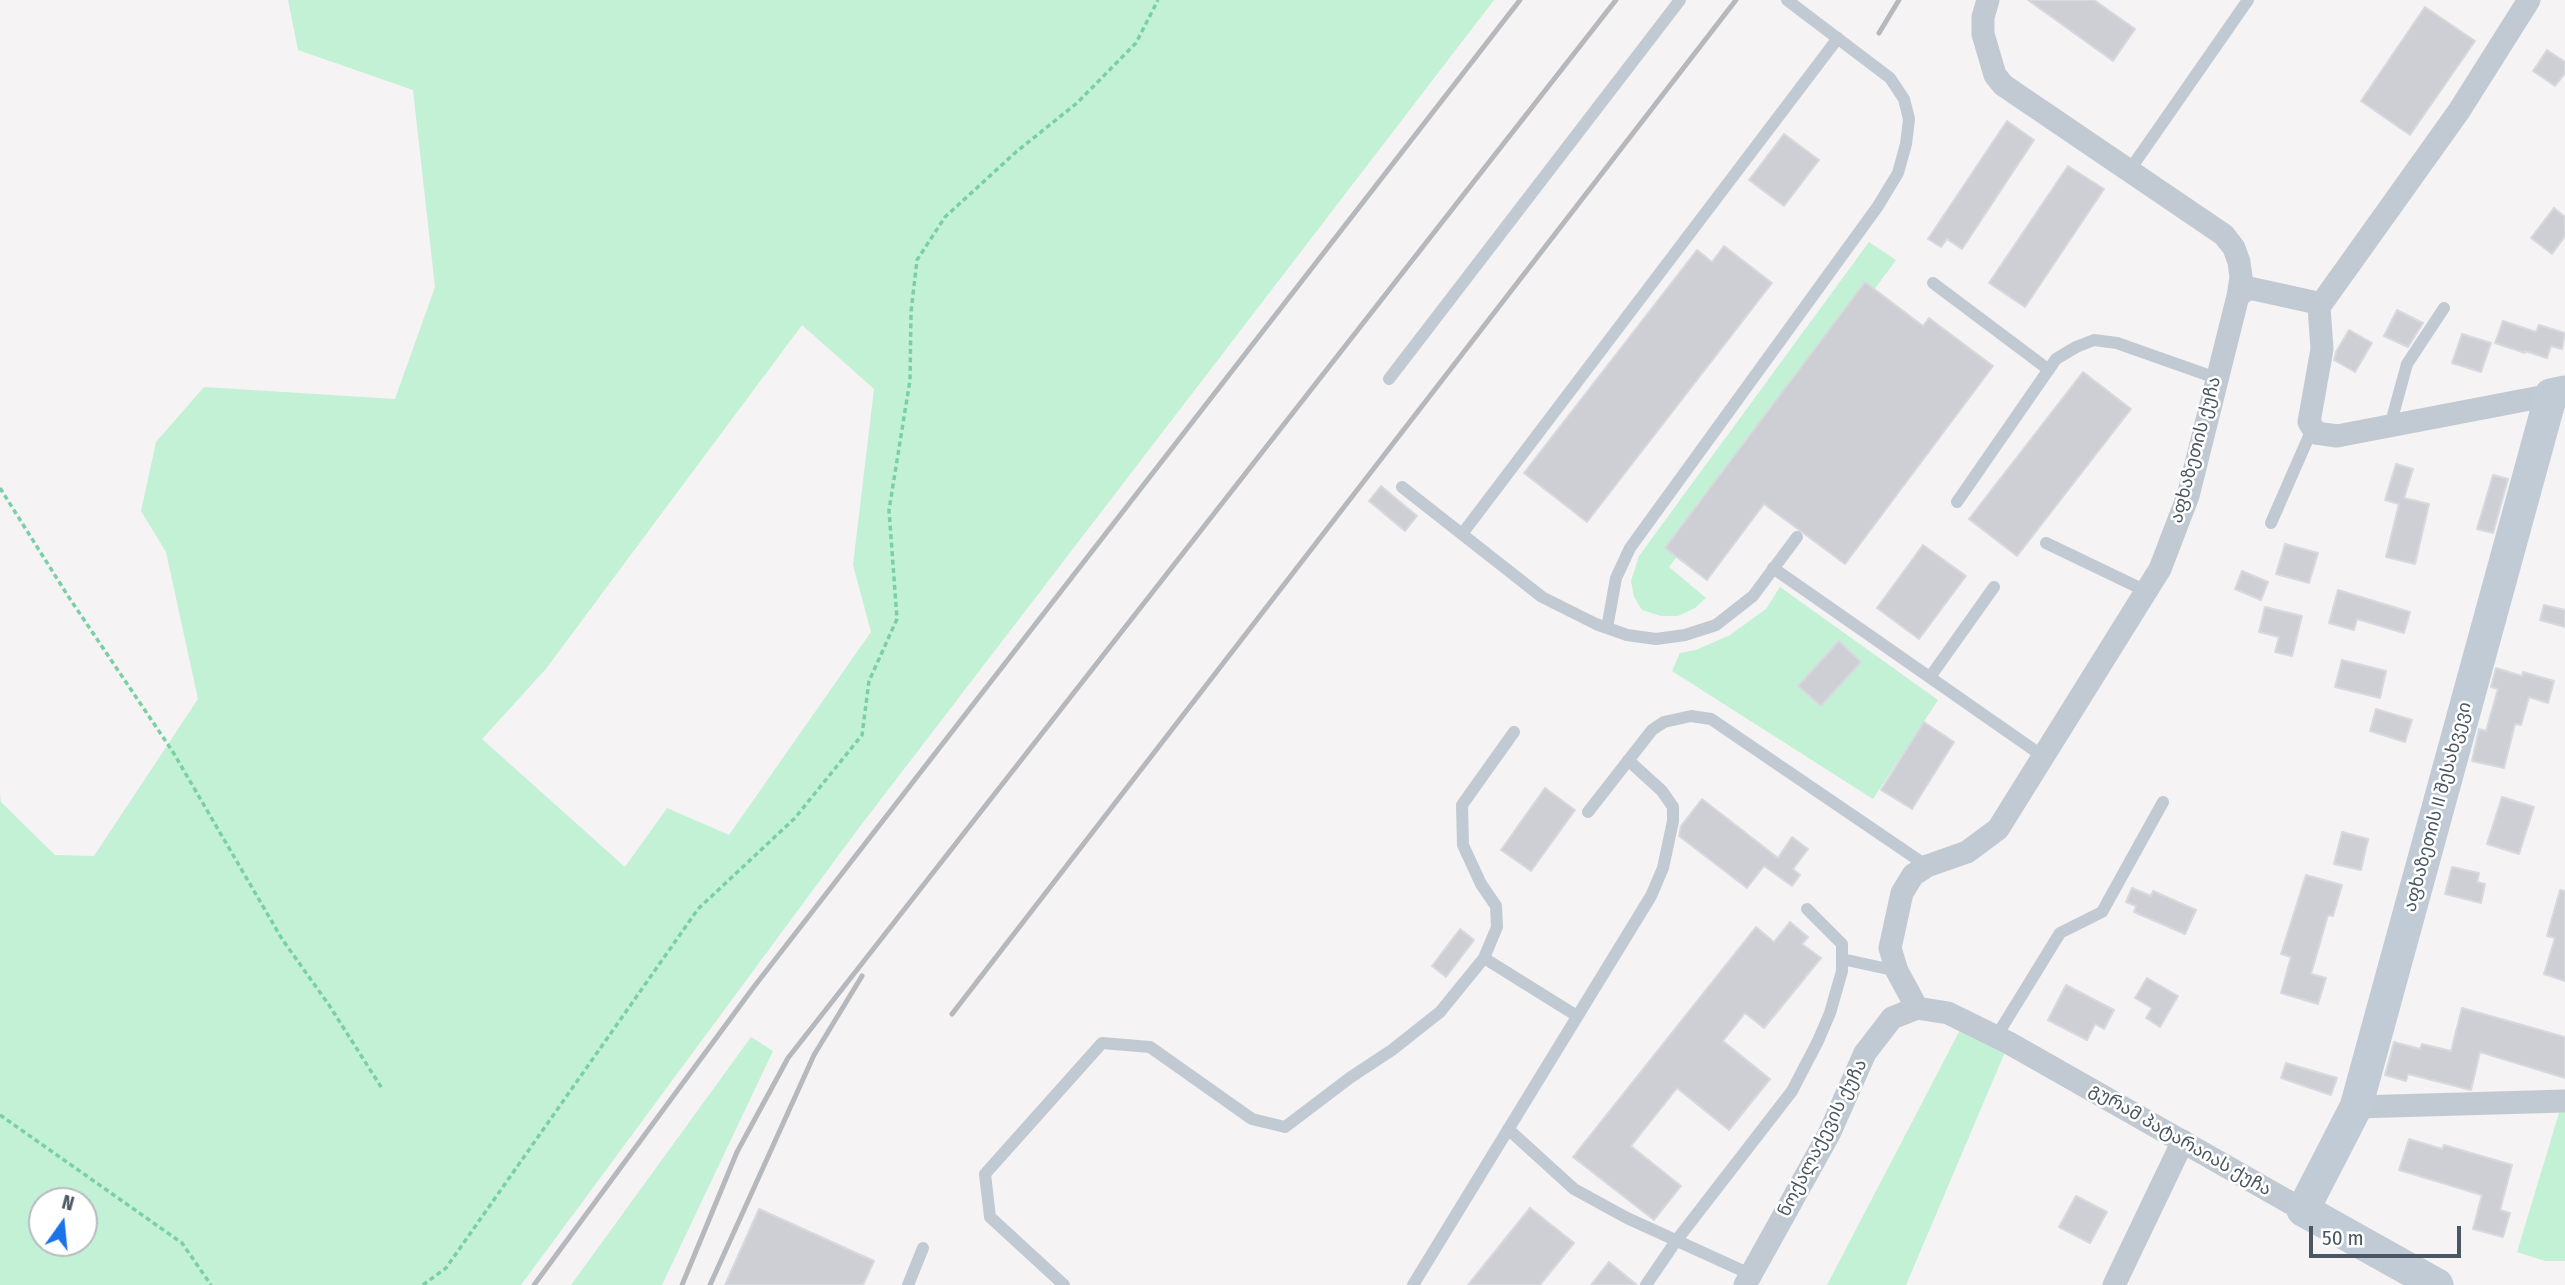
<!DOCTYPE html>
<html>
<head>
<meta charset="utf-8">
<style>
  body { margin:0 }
  #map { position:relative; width:2565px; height:1285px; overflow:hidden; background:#f5f3f3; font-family:"Fira Sans Condensed",sans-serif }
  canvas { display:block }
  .north { position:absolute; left:28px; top:1187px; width:70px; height:70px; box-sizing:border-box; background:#fff; border:2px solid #b7bbc0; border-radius:50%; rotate:15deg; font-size:19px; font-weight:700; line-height:28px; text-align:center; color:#4a5661 }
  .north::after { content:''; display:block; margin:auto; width:24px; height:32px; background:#1a73e8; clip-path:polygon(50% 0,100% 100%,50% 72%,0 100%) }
  .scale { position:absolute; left:2309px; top:1226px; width:152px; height:32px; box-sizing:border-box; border:4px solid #4a5661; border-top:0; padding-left:9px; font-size:21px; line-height:24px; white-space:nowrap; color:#4a5661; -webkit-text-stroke:5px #fff; paint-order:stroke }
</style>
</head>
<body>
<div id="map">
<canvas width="2565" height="1285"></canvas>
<div class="north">N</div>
<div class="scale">50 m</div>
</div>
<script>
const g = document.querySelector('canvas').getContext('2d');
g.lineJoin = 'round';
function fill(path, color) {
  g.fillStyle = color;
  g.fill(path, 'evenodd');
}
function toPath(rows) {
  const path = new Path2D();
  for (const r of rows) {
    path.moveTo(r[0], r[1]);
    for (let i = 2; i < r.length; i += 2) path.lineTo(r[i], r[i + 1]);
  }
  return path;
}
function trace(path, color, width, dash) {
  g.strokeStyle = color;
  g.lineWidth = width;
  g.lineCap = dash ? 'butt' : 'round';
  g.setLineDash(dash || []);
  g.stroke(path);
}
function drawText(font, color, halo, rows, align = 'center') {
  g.font = font + ' "Fira Sans Condensed","Noto Sans Georgian",sans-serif';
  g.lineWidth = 5;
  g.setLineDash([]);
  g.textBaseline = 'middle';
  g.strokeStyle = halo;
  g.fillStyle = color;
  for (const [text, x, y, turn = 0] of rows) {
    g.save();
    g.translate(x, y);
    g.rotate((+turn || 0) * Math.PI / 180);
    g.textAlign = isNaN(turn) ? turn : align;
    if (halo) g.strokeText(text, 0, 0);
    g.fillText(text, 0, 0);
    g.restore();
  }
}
fill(toPath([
  [288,0,1494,0,858,829,521,1285,0,1285,0,794,1,802,55,855,94,856,198,699,166,552,141,511,156,442,204,387,395,399,435,287,413,90,298,50],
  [802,325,874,389,853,565,871,632,729,835,667,808,625,867,482,739,545,670],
  [42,1201,84,1201,84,1243,42,1243],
  [1869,242,1896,260,1669,567,1706,598,1695,608,1678,616,1661,616,1642,610,1634,597,1631,581,1639,556],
  [1780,587,1938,700,1873,799,1672,671,1680,653,1696,650,1730,635,1766,609],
  [1960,1030,2005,1052,1906,1285,1827,1285],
  [751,1037,773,1051,662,1285,571,1285],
  [2565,1112,2565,1261,2545,1261,2517,1252,2559,1113]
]), '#c3f1d5');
const building = toPath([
  [2028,0,2094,0,2135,29,2113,61,2028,0],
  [2425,7,2475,41,2410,135,2361,101,2425,7],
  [2547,50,2565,62,2565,73,2555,86,2533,71,2547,50],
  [2007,121,2034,140,1962,249,1947,239,1941,247,1928,239,2007,121],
  [1784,134,1819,160,1784,206,1749,180,1784,134],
  [2068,166,2104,189,2025,307,1989,283,2068,166],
  [2554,208,2565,217,2565,236,2552,254,2531,238,2554,208],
  [1724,246,1772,283,1587,522,1524,473,1697,250,1712,262,1724,246],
  [1865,282,1923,326,1929,318,1993,366,1845,564,1764,504,1707,580,1665,548,1865,282],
  [2397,310,2423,323,2408,347,2384,336,2397,310],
  [2503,321,2536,332,2539,325,2565,333,2562,349,2551,346,2547,358,2525,351,2525,353,2495,343,2503,321],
  [2349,330,2372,343,2355,372,2334,360,2336,352,2349,330],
  [2462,334,2491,343,2481,372,2452,363,2462,334],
  [2083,372,2131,409,2017,556,1969,519,2083,372],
  [2396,464,2413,469,2404,498,2429,504,2415,564,2386,557,2399,504,2385,500,2396,464],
  [2493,475,2508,479,2493,533,2477,529,2493,475],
  [1381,486,1417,516,1405,531,1369,501,1381,486],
  [2285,544,2318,553,2309,583,2276,574,2285,544],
  [1923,545,1966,576,1919,639,1877,608,1923,545],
  [2242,571,2268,582,2261,600,2235,589,2242,571],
  [2338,590,2410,612,2404,633,2357,619,2354,630,2329,623,2338,590],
  [2544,605,2565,610,2565,627,2540,620,2544,605],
  [2265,607,2302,616,2292,656,2275,652,2279,637,2259,632,2265,607],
  [1839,641,1861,662,1821,706,1798,686,1839,641],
  [2342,660,2386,671,2380,698,2335,687,2342,660],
  [2496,668,2522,676,2523,672,2554,681,2548,703,2529,697,2521,725,2515,724,2504,768,2472,761,2479,729,2486,731,2498,689,2491,687,2496,668],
  [2376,709,2412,720,2405,742,2370,731,2376,709],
  [1924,722,1954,742,1912,809,1881,790,1924,722],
  [1545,788,1575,810,1531,871,1501,850,1545,788],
  [2502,797,2534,807,2519,854,2487,844,2502,797],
  [1702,799,1778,858,1792,837,1808,849,1793,869,1800,875,1792,886,1764,866,1747,888,1679,836,1681,826,1702,799],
  [2342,832,2368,839,2361,870,2334,864,2342,832],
  [2452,867,2479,873,2477,882,2485,884,2481,903,2445,894,2452,867],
  [2306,875,2342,885,2333,916,2328,915,2311,974,2326,978,2318,1004,2281,993,2291,957,2281,954,2306,875],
  [2132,888,2151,896,2153,891,2196,910,2185,934,2134,912,2136,906,2126,902,2132,888],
  [2560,890,2565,891,2565,981,2544,974,2555,938,2547,936,2560,890],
  [1790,922,1808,937,1802,944,1821,958,1764,1028,1745,1013,1723,1041,1770,1079,1729,1130,1677,1088,1631,1146,1681,1186,1654,1220,1573,1157,1756,927,1774,942,1790,922],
  [1460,929,1474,940,1446,977,1432,966,1460,929],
  [2147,978,2178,996,2160,1027,2146,1018,2152,1008,2135,998,2147,978],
  [2066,985,2114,1010,2104,1029,2095,1024,2087,1040,2048,1020,2066,985],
  [2462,1008,2565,1037,2565,1078,2480,1052,2471,1090,2408,1074,2406,1081,2385,1075,2394,1042,2420,1049,2422,1044,2451,1051,2462,1008],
  [2286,1063,2337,1078,2331,1095,2281,1078,2286,1063],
  [2409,1139,2442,1149,2444,1145,2512,1165,2500,1210,2510,1213,2503,1237,2473,1229,2482,1195,2399,1170,2409,1139],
  [2076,1196,2107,1212,2090,1243,2059,1227,2076,1196],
  [1530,1208,1574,1243,1540,1285,1468,1285,1530,1208],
  [759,1209,874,1261,863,1285,725,1285,759,1209],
  [1609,1262,1637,1285,1591,1285,1609,1262]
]);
fill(building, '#cdcfd5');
trace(building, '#d7d9de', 2);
trace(toPath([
  [0,488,68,596,173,752,282,939,329,1005,383,1090],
  [0,1115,182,1243,211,1285],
  [423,1285,446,1268,698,909,795,818,862,735,869,681,897,619,889,510,910,380,911,312,917,260,945,217,1016,152,1077,103,1136,43,1158,0]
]), '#7ad0a6', 3.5, [5, 3.5]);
trace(toPath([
  [2129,171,2248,0],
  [1933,283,2049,370],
  [1389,379,1680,0],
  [2390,426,2407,364,2444,308],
  [1402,487,1542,597,1596,624,1627,635,1656,639,1685,635,1716,625,1753,596,1797,537],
  [1957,502,2056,359,2076,347,2094,340,2117,343,2216,378],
  [2271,523,2313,427],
  [1462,534,1838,38],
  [2046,543,2146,591],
  [1773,568,2044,757],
  [1607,628,1616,578,1630,548,1878,206,1898,173,1906,144,1909,119,1904,99,1890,78,1787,0],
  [1930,677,1994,587],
  [1514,732,1462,805,1463,845,1481,884,1496,906,1497,927,1484,958,1577,1016],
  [1588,812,1652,730,1664,722,1691,716,1711,719,1927,866],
  [1842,959,1897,971],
  [1996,1037,2060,933,2102,912,2163,802],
  [1508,1129,1574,1189,1627,1218,1752,1275],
  [908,1285,923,1248],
  [1064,1285,990,1217,985,1174,1102,1043,1150,1047,1252,1119,1285,1127,1351,1077,1392,1050,1440,1012,1484,958],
  [1413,1285,1651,896,1663,868,1673,821,1673,807,1662,791,1628,760],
  [1646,1285,1676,1241,1792,1091,1818,1041,1830,1013,1842,971,1842,944,1807,909]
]), '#c1cad2', 12);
trace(toPath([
  [1988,0,1983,17,1983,34,1995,75,2003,85,2224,235,2234,248,2239,262,2241,277,2238,296],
  [2319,307,2459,111,2529,0],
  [1917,1008,1897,971,1890,948,1902,893,1913,875,1927,866,1967,852,1998,829,2160,569,2188,496,2238,296,2249,288,2313,302,2319,307,2322,349,2309,422,2316,433,2337,436,2551,395],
  [2356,1107,2565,1101],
  [1745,1285,1829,1134,1865,1053,1892,1018,1917,1008,1948,1013,2009,1043,2303,1210],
  [2114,1285,2183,1141]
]), '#c1cad2', 23);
trace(toPath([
  [2437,1285,2303,1210,2356,1107,2551,395,2565,392]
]), '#c1cbd6', 33);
trace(toPath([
  [1879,33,1899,0],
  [952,1014,1736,0],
  [534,1285,753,988,1520,0],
  [682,1285,737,1152,788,1058,1616,0],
  [710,1285,814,1055,862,976]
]), '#b5b8bd', 5);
drawText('18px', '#4a5661', '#fff', [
  ["აფხაზეთის ქუჩა",2196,450,-75],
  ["აფხაზეთის II შესახვევი",2438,807,-75],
  ["ნოქალაქევის ქუჩა",1823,1138,-63],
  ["გურამ პატარაიას ქუჩა",2180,1140,30]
]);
</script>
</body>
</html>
